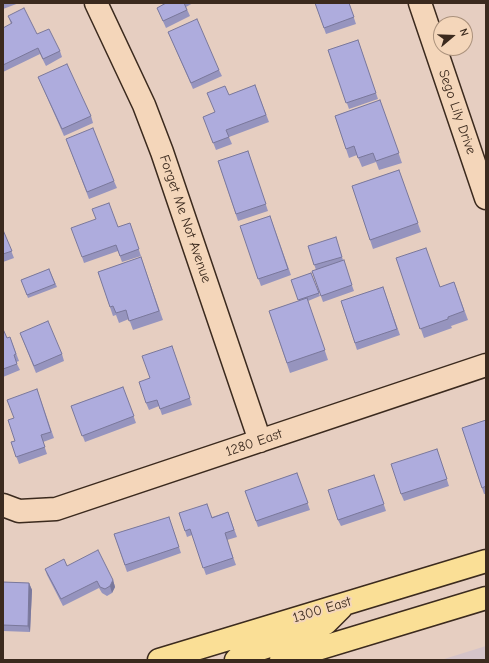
<!DOCTYPE html>
<html>
<head>
<meta charset="utf-8">
<style>
  body { margin:0 }
  #map { position:relative; width:489px; height:663px; overflow:hidden; background:#e6cec1; font-family:"Comic Neue",sans-serif }
  canvas { display:block }
  .frame { position:absolute; inset:0; border:4px solid #3b2a1e; pointer-events:none }
  .north { position:absolute; left:433px; top:16px; width:40px; height:40px; box-sizing:border-box; background:#f4d6ba; border:1px solid #aa917c; border-radius:50%; rotate:71deg; font-size:11px; font-weight:700; line-height:16px; text-align:center; color:#3b2a1e }
  .north::after { content:''; display:block; margin:auto; width:14px; height:18px; background:#3b2a1e; clip-path:polygon(50% 0,100% 100%,50% 72%,0 100%) }
</style>
</head>
<body>
<div id="map">
<canvas width="489" height="663"></canvas>
<div class="frame"></div>
<div class="north">N</div>
</div>
<script>
const g = document.querySelector('canvas').getContext('2d');
g.lineJoin = 'round';
function fill(path, color) {
  g.fillStyle = color;
  g.fill(path, 'evenodd');
}
function toPath(rows) {
  const path = new Path2D();
  for (const r of rows) {
    path.moveTo(r[0], r[1]);
    for (let i = 2; i < r.length; i += 2) path.lineTo(r[i], r[i + 1]);
  }
  return path;
}
function trace(path, color, width, dash) {
  g.strokeStyle = color;
  g.lineWidth = width;
  g.lineCap = dash ? 'butt' : 'round';
  g.setLineDash(dash || []);
  g.stroke(path);
}
function drawText(font, color, halo, rows, align = 'center') {
  g.font = font + ' "Comic Neue",sans-serif';
  g.lineWidth = 4;
  g.setLineDash([]);
  g.textBaseline = 'middle';
  g.strokeStyle = halo;
  g.fillStyle = color;
  for (const [text, x, y, turn = 0] of rows) {
    g.save();
    g.translate(x, y);
    g.rotate((+turn || 0) * Math.PI / 180);
    g.textAlign = isNaN(turn) ? turn : align;
    if (halo) g.strokeText(text, 0, 0);
    g.fillText(text, 0, 0);
    g.restore();
  }
}
fill(toPath([
  [486,646,486,660,441,660]
]), '#d5c4c9');
const minor = toPath([
  [96,3,144,105,162,152,260,441],
  [3,505,19,511,56,509,486,365]
]);
const secondary = toPath([
  [420,3,486,198]
]);
const primary = toPath([
  [159,660,486,561],
  [236,660,241,655,304,635,326,623,341,608],
  [281,660,486,598]
]);
trace(minor, '#3b2a1e', 25);
trace(secondary, '#3b2a1e', 25);
trace(primary, '#3b2a1e', 25);
trace(minor, '#f4d6ba', 22);
trace(secondary, '#f4d6ba', 22);
trace(primary, '#fadf96', 22);
fill(toPath([
  [3,3,19,3,3,9],
  [166,3,193,3,186,7,190,16,166,28,157,8],
  [315,3,349,3,356,24,326,34],
  [8,16,37,34,60,51,62,57,46,66,40,54,3,72,3,28,11,24],
  [168,32,219,70,222,76,193,89],
  [358,40,378,99,349,109,328,50],
  [38,77,91,116,93,123,64,136],
  [255,85,269,122,229,137,232,144,216,150,203,117,215,112,229,95],
  [380,100,402,163,379,170,376,162,362,167,357,155,349,158,335,116],
  [66,139,114,181,117,188,89,199],
  [248,151,268,211,238,221,218,161],
  [399,170,421,232,373,249,352,186],
  [270,216,291,275,261,286,240,226],
  [130,223,141,256,122,262,118,251,84,263,82,257,118,227],
  [3,230,14,258,3,262],
  [338,244,343,260,354,291,323,302,312,271,316,270,308,246],
  [141,257,163,320,133,330,129,319,119,323,116,315,113,316,98,272],
  [396,258,440,287,454,282,468,320,451,326,452,328,424,338],
  [49,269,57,287,28,298,21,280],
  [311,273,320,296,308,301,328,360,290,373,269,311,299,301,291,280],
  [383,287,400,335,357,350,341,301],
  [3,329,7,338,10,337,19,361,16,362,20,370,3,377],
  [20,333,62,354,64,361,36,373],
  [172,346,192,405,162,415,159,406,149,410,146,403,150,378],
  [123,387,136,423,85,442,71,406],
  [37,389,54,438,43,442,47,454,19,464,11,442,15,441,14,418],
  [486,420,486,494,484,494,462,428],
  [437,449,449,486,404,501,401,494],
  [297,473,310,510,258,527,245,491],
  [374,475,386,511,341,526,338,520],
  [228,512,237,537,227,540,236,565,206,575,192,535,187,537,179,513,212,517],
  [169,517,181,553,127,572,114,534],
  [67,566,113,580,115,587,112,593,107,596,102,593,99,588,63,606,47,575,45,569],
  [3,582,29,583,32,590,30,632,3,631]
]), '#9694be');
fill(toPath([
  [113,580,115,587,112,593,110,586],
  [29,583,32,590,30,632,28,626]
]), '#7a789b');
const building = toPath([
  [166,3,184,3,187,10,163,21,157,8,166,3],
  [315,3,349,3,354,17,324,28,315,3],
  [24,8,37,34,49,29,60,51,43,59,38,48,3,65,3,28,12,23,8,16,24,8],
  [197,19,219,70,191,83,168,32,197,19],
  [358,40,376,93,346,103,328,50,358,40],
  [67,64,91,116,62,129,38,77,67,64],
  [255,85,266,115,226,130,229,137,213,143,203,117,215,112,207,93,225,86,229,95,255,85],
  [380,100,399,153,376,161,373,153,358,158,354,146,346,149,335,116,380,100],
  [93,128,114,181,87,192,66,139,93,128],
  [248,151,266,204,236,214,218,161,248,151],
  [399,170,418,223,370,240,352,186,399,170],
  [109,203,118,227,130,223,139,249,120,256,116,245,82,257,71,228,96,219,92,209,109,203],
  [270,216,288,269,258,279,240,226,270,216],
  [3,230,12,251,3,254,3,230],
  [336,237,342,257,314,265,308,246,336,237],
  [426,248,440,287,454,282,464,311,448,317,448,319,420,329,396,258,426,248],
  [141,257,159,311,129,321,126,310,116,313,113,306,110,307,98,272,141,257],
  [344,260,352,285,321,296,312,271,344,260],
  [49,269,55,284,27,295,21,280,49,269],
  [311,273,319,293,298,300,291,280,311,273],
  [383,287,397,329,355,343,341,301,383,287],
  [307,298,325,350,287,363,269,311,307,298],
  [48,321,62,354,34,366,20,333,48,321],
  [3,329,7,338,10,337,16,354,14,355,17,364,3,369,3,329],
  [172,346,190,398,160,409,157,400,146,403,139,382,150,378,142,356,172,346],
  [123,387,134,416,82,436,71,406,123,387],
  [37,389,51,432,41,435,45,447,16,457,11,442,15,441,8,420,14,418,7,400,37,389],
  [486,420,486,486,482,488,462,428,486,420],
  [437,449,447,479,401,494,391,464,437,449],
  [297,473,308,503,256,521,245,491,297,473],
  [374,475,384,504,338,520,328,490,374,475],
  [207,504,212,518,228,512,234,530,225,533,233,558,203,568,190,529,185,531,179,513,207,504],
  [169,517,179,547,125,565,114,534,169,517],
  [98,550,113,580,110,586,105,589,100,587,97,581,61,599,45,569,64,559,67,566,98,550],
  [3,582,29,583,28,626,3,625,3,582]
]);
fill(building, '#aeacdd');
trace(building, '#7a789b', 1);
drawText('14px', '#3b2a1e', '#f4d6ba', [
  ["Sego Lily Drive",457,112,71],
  ["Forget Me Not Avenue",185,219,71],
  ["1280 East",254,443,-19],
  ["1300 East",322,610,-17]
]);
</script>
</body>
</html>
